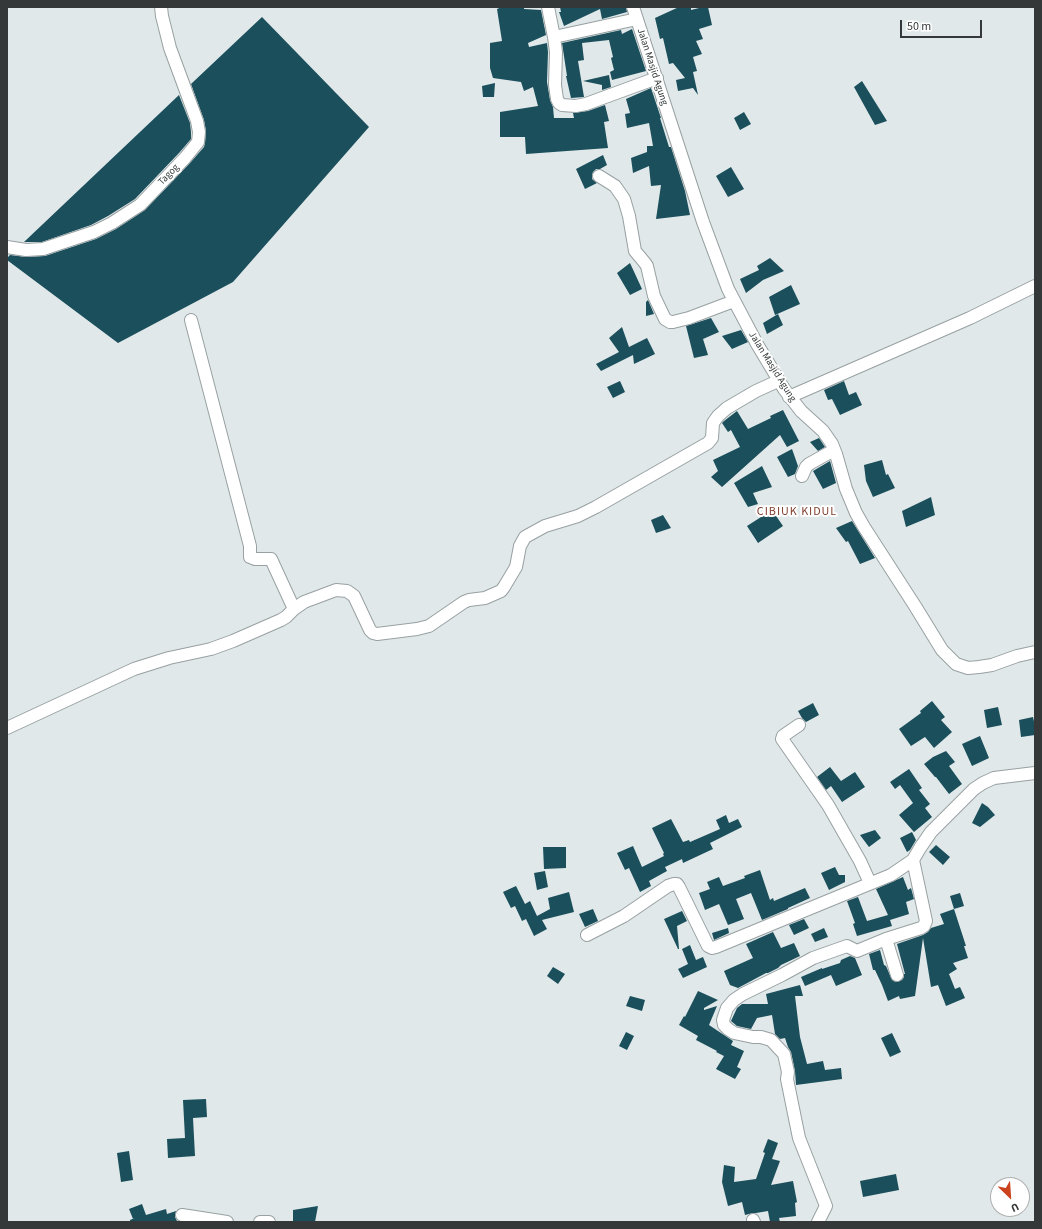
<!DOCTYPE html>
<html>
<head>
<meta charset="utf-8">
<style>
  body { margin:0 }
  #map { position:relative; width:1042px; height:1229px; overflow:hidden; background:#e0e8ea; font-family:"Source Sans 3",sans-serif }
  canvas { display:block }
  .frame { position:absolute; inset:0; border:8px solid #343838; pointer-events:none }
  .north { position:absolute; left:990px; top:1177px; width:40px; height:40px; box-sizing:border-box; background:#fff; border:1px solid #aeafaf; border-radius:50%; rotate:155deg; font-size:11px; font-weight:700; line-height:16px; text-align:center; color:#343838 }
  .north::after { content:''; display:block; margin:auto; width:14px; height:18px; background:#cb421d; clip-path:polygon(50% 0,100% 100%,50% 72%,0 100%) }
  .scale { position:absolute; left:900px; top:20px; width:82px; height:18px; box-sizing:border-box; border:2px solid #343838; border-top:0; padding-left:5px; font-size:12px; line-height:14px; white-space:nowrap; color:#343838; -webkit-text-stroke:3px #fff; paint-order:stroke }
</style>
</head>
<body>
<div id="map">
<canvas width="1042" height="1229"></canvas>
<div class="frame"></div>
<div class="north">U</div>
<div class="scale">50 m</div>
</div>
<script>
const g = document.querySelector('canvas').getContext('2d');
g.lineJoin = 'round';
function fill(path, color) {
  g.fillStyle = color;
  g.fill(path, 'evenodd');
}
function toPath(rows) {
  const path = new Path2D();
  for (const r of rows) {
    path.moveTo(r[0], r[1]);
    for (let i = 2; i < r.length; i += 2) path.lineTo(r[i], r[i + 1]);
  }
  return path;
}
function trace(path, color, width, dash) {
  g.strokeStyle = color;
  g.lineWidth = width;
  g.lineCap = dash ? 'butt' : 'round';
  g.setLineDash(dash || []);
  g.stroke(path);
}
function drawText(font, color, halo, rows, align = 'center') {
  g.font = font + ' "Source Sans 3",sans-serif';
  g.lineWidth = 4;
  g.setLineDash([]);
  g.textBaseline = 'middle';
  g.strokeStyle = halo;
  g.fillStyle = color;
  for (const [text, x, y, turn = 0] of rows) {
    g.save();
    g.translate(x, y);
    g.rotate((+turn || 0) * Math.PI / 180);
    g.textAlign = isNaN(turn) ? turn : align;
    if (halo) g.strokeText(text, 0, 0);
    g.fillText(text, 0, 0);
    g.restore();
  }
}
fill(toPath([
  [502,7,524,7,524,9,541,10,546,35,528,43,529,47,547,43,548,52,547,82,550,100,553,107,554,118,574,118,573,113,588,111,605,105,609,121,604,122,608,148,526,154,525,137,500,137,500,112,538,106,533,87,524,91,521,82,493,78,490,68,490,43,502,41,497,9],
  [560,7,626,7,627,12,602,19,600,9,564,26,559,12,561,12],
  [679,7,691,7,691,10,703,7,708,7,712,25,699,29,703,39,696,41,702,54,693,57,697,71,693,72,698,95,693,88,678,91,676,80,685,78,673,63,669,64,663,38,660,39,655,18],
  [262,17,369,127,233,282,118,343,7,260,7,258,10,255,26,257,45,256,96,239,116,229,145,210,190,163,204,147,205,143,206,131,204,120,191,84],
  [632,29,646,71,612,80,610,72,614,70,611,58,613,57,609,40,582,43,584,60,578,61,584,97,571,98,566,76,567,76,562,43,621,30,622,34],
  [609,75,611,87,602,90,602,85,583,81],
  [862,81,887,121,875,125,854,87],
  [495,83,494,97,483,97,482,86],
  [651,88,661,118,660,118,669,147,671,147,685,191,690,215,656,219,661,185,651,186,649,166,633,173,631,158,647,152,647,146,653,146,649,123,627,128,625,114,630,113,626,99],
  [179,95,190,123,191,132,191,139,179,153,135,199,108,216,91,225,42,242,24,242],
  [744,112,751,124,740,130,734,118],
  [603,155,607,165,600,169,596,169,593,172,592,175,592,179,597,183,585,189,576,169],
  [731,167,744,189,728,197,716,176],
  [770,258,784,271,763,280,746,293,740,279,759,270,757,266],
  [630,263,642,289,630,295,617,273],
  [791,285,800,304,775,315,769,297],
  [648,300,654,314,646,316,646,302],
  [778,314,783,325,767,334,763,323],
  [711,318,719,332,703,339,708,355,694,358,686,326],
  [622,327,629,347,647,338,655,354,634,364,633,355,601,371,596,364,619,352,609,338],
  [741,330,748,342,732,349,722,336],
  [620,381,625,392,613,398,607,387],
  [844,381,849,395,856,392,862,405,840,415,832,399,828,400,824,390],
  [783,410,799,441,787,447,780,435,722,487,711,477,718,471,713,460,740,447,731,430,728,432,722,423,724,421,737,411,748,429,771,418,770,416],
  [819,438,825,447,818,451,810,442],
  [792,449,798,466,795,474,788,477,777,457],
  [882,460,886,475,888,474,895,488,873,497,866,481,864,465],
  [830,461,836,483,823,489,813,471],
  [762,466,772,487,753,493,758,504,748,507,734,483],
  [931,497,935,515,906,527,902,511],
  [772,510,783,526,758,543,747,526],
  [663,515,671,528,656,533,651,520],
  [852,521,875,558,860,564,848,541,846,542,836,528],
  [932,701,945,717,941,720,952,732,934,748,925,737,911,746,899,729,921,713,920,711],
  [813,703,819,715,806,722,802,718,798,711],
  [998,707,1002,725,987,728,984,710],
  [1033,717,1035,726,1035,735,1021,737,1019,720],
  [980,736,989,758,972,766,962,744],
  [946,751,955,762,949,766,962,784,949,794,936,777,935,777,924,764,933,757],
  [830,767,841,781,855,772,865,787,842,802,831,786,826,790,817,777],
  [909,769,922,788,919,790,930,804,925,808,932,817,914,832,899,815,913,803,900,785,895,789,890,782],
  [982,803,988,807,995,815,980,827,972,823],
  [726,815,729,823,738,819,742,827,710,843,713,849,683,863,682,859,665,867,667,871,649,881,651,886,640,892,629,868,625,870,617,853,633,846,642,867,664,856,663,854,664,853,652,828,671,819,683,842,689,840,690,842,720,829,716,820],
  [875,830,881,838,869,847,860,835],
  [912,832,916,840,910,850,907,852,900,838],
  [936,845,950,857,943,865,929,852],
  [543,847,566,847,566,868,544,869],
  [835,867,839,875,845,875,845,882,829,890,821,873],
  [760,870,770,900,773,898,774,901,805,888,810,898,788,908,788,909,762,920,751,893,736,899,744,919,728,925,719,904,705,910,699,893,710,889,707,882,719,877,723,886,745,878,744,876],
  [545,871,548,887,537,890,534,873],
  [903,877,908,890,911,888,914,899,906,902,909,914,890,920,892,926,857,936,853,924,855,923,847,901,858,897,867,921,888,915,876,889],
  [516,886,525,904,530,901,537,916,550,909,548,898,569,892,574,912,542,920,547,929,534,936,526,919,522,921,515,906,511,908,503,892],
  [960,893,964,906,954,909,966,946,964,946,968,958,953,963,957,969,949,974,955,989,960,987,965,998,946,1006,938,985,931,987,923,938,915,996,900,999,899,996,888,1001,882,985,875,970,873,970,869,954,880,950,884,965,886,966,892,980,896,982,902,980,904,977,904,974,905,974,897,944,923,935,928,932,931,928,944,924,940,914,954,909,950,896],
  [593,909,598,921,585,927,579,914],
  [682,911,687,921,677,926,679,949,678,949,664,919],
  [804,919,809,928,794,935,789,925],
  [728,928,729,933,714,940,712,933],
  [824,928,828,937,815,942,811,934],
  [773,932,781,948,794,943,800,956,781,965,778,968,768,973,766,973,738,988,730,985,724,971,753,958,746,944],
  [690,945,696,960,703,957,707,967,683,978,678,969,688,964,682,949],
  [850,956,855,958,862,975,836,986,831,975,805,986,801,977,822,968,822,969,840,963,841,960],
  [553,967,565,974,558,984,547,976],
  [800,985,803,996,795,996,800,1037,807,1064,823,1061,825,1070,841,1068,842,1079,796,1085,795,1071,791,1052,788,1047,785,1038,780,1039,775,1034,772,1015,757,1018,751,1029,737,1026,731,1021,737,1008,742,1004,768,1004,766,994],
  [698,991,718,1000,704,1008,704,1010,717,1006,709,1025,733,1041,731,1045,744,1051,737,1067,741,1069,735,1079,716,1069,724,1056,716,1052,717,1051,696,1040,698,1036,679,1025,684,1016,685,1017],
  [630,996,645,1000,642,1011,626,1006],
  [626,1032,634,1036,627,1050,619,1046],
  [892,1033,901,1052,890,1057,881,1038],
  [206,1099,207,1117,193,1118,195,1156,168,1158,167,1139,185,1138,183,1100],
  [768,1139,778,1143,772,1159,780,1161,771,1185,793,1181,797,1202,795,1203,796,1216,779,1218,780,1222,770,1222,768,1211,756,1213,753,1213,745,1215,742,1202,728,1206,722,1182,724,1165,735,1167,734,1182,756,1179,765,1153,763,1152],
  [129,1151,133,1180,121,1182,117,1153],
  [896,1174,899,1190,863,1197,860,1181],
  [142,1204,146,1215,166,1209,167,1214,176,1211,175,1217,177,1221,180,1222,130,1222,130,1220,135,1218,133,1219,129,1209],
  [318,1206,315,1222,293,1222,293,1210]
]), '#1a4f5b');
const street = toPath([
  [548,7,554,37,556,52,555,85,557,99,559,103,562,105,576,106,586,104,657,78],
  [633,7,703,222,728,289,757,344,784,389,801,411,823,431,832,444,836,454,846,489,856,513,864,527,915,606,942,650,956,664,968,668,979,667,992,665,1017,656,1035,652],
  [554,37,637,19],
  [599,176,615,186,624,199,629,216,635,251,645,263,647,266,654,296,665,319,670,322,673,322,689,318,734,301],
  [7,247,26,250,43,249,94,232,112,223,140,205,185,158,198,142,199,132,197,121,170,48,162,16,161,7],
  [191,320,250,546,250,557,255,559,271,559,294,609],
  [789,397,970,318,1035,286],
  [802,476,806,467,809,464,834,450],
  [799,725,783,736,782,739,828,805,860,861,870,883],
  [7,728,134,669,169,658,211,649,233,641,281,620,286,617,294,609,304,602,336,590,347,591,354,596,370,630,373,633,377,634,417,629,429,626,464,602,469,600,485,598,501,591,504,587,516,567,520,546,525,537,545,526,578,516,596,507,708,443,712,438,713,423,718,416,727,408,756,391,778,381],
  [587,935,624,916,668,886,674,884,677,884,679,887,708,946,712,948,716,947,891,875,913,860,920,848,931,832,974,789,983,783,994,778,1035,773],
  [897,975,886,939,921,928,924,926,926,921,913,860],
  [182,1215,227,1222],
  [753,1220,754,1222],
  [260,1222,269,1222],
  [818,1222,826,1206,799,1138,787,1079,788,1072,784,1054,771,1040,761,1037,753,1037,734,1033,728,1029,724,1025,723,1020,727,1008,734,1000,743,994,782,975,813,958,847,946,857,951,886,939]
]);
trace(street, '#98a0a2', 14);
trace(street, '#fff', 12);
drawText('10px', '#343838', '#fff', [
  ["Jalan Masjid Agung",652,67,72],
  ["Tagog",169,175,-46],
  ["Jalan Masjid Agung",772,367,58]
]);
g.letterSpacing = '1px';
drawText('12px', '#823d2c', '#fff', [
  ["CIBIUK KIDUL",797,512]
]);
g.letterSpacing = '0px';
</script>
</body>
</html>
